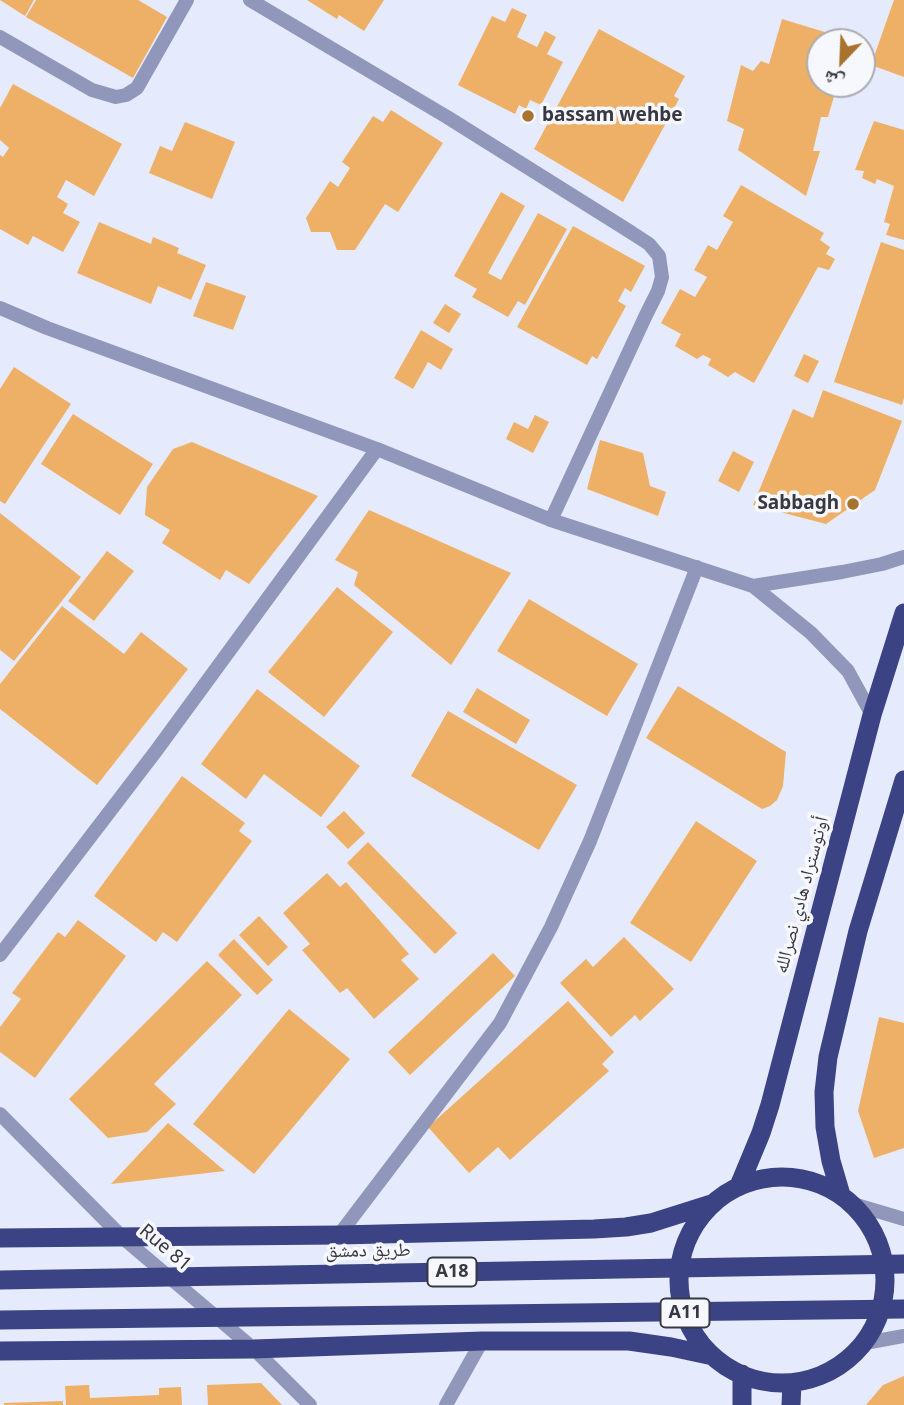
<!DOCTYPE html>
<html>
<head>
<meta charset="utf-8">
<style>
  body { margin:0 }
  #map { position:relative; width:904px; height:1405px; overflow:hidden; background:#e6eafd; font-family:"Noto Sans","Noto Naskh Arabic",sans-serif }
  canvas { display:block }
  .north { position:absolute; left:806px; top:28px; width:70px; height:70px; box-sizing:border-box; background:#f7f8fd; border:2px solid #aaacb2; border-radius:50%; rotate:203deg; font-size:19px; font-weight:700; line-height:28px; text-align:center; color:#373942 }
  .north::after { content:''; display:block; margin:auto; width:24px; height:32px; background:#a8732d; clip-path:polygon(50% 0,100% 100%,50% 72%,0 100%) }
</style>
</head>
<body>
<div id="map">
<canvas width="904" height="1405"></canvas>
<div class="north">ش</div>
</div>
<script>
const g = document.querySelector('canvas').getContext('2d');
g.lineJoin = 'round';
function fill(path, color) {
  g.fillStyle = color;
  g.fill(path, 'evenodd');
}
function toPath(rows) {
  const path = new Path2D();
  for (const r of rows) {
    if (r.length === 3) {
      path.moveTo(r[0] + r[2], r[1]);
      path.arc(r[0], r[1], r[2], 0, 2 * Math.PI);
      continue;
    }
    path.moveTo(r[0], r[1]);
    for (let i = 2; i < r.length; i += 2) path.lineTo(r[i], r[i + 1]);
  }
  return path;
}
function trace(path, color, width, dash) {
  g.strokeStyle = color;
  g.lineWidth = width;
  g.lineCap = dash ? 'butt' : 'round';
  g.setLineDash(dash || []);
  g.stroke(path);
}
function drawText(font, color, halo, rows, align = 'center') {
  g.font = font + ' "Noto Sans","Noto Naskh Arabic",sans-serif';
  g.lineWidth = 7;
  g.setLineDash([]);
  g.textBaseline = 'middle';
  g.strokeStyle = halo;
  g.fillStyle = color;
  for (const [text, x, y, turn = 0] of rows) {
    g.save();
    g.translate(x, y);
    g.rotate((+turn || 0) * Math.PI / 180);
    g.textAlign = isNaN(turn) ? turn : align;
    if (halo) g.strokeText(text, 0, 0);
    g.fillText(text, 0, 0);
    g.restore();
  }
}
fill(toPath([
  [0,0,34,0,25,16],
  [36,0,138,0,167,17,133,78,26,17],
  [307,0,384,0,364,31,339,15,337,19],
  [894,0,904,0,904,77,871,65],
  [512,8,527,15,517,37,537,47,545,31,556,37,547,54,563,62,541,105,530,100,526,109,519,105,515,114,458,85,492,16,505,22],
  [782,19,854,41,820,42,820,84,837,86,828,117,821,117,813,151,820,151,806,196,738,150,744,129,727,121,741,65,753,71,761,61,769,64],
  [599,29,685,76,674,96,679,99,623,202,534,149],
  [862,44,871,46,863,72,862,72],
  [13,84,122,144,94,196,66,180,57,197,68,204,63,213,80,222,63,252,33,236,28,245,0,229,0,155,3,157,9,148,0,140,0,108],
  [838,84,859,84,857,90],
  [391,110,443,143,398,212,385,204,355,250,337,250,330,232,311,232,306,218,330,181,338,187,350,168,342,162,373,116,383,122],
  [874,121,904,130,904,240,886,235,890,224,884,222,894,186,877,179,875,184,862,178,864,171,855,170],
  [185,122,235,142,212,199,149,173,160,146,172,151],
  [741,185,824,233,820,240,830,247,826,254,835,259,829,270,818,267,754,383,735,372,728,377,708,365,711,359,703,355,697,359,675,346,681,334,661,323,680,289,695,297,707,277,694,270,708,245,717,250,733,222,723,216],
  [501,192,525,206,488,273,501,280,538,213,567,229,525,305,518,301,508,317,472,297,477,289,454,276],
  [99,222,151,244,153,237,179,248,177,253,206,265,191,300,158,286,151,304,77,273],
  [573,226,645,266,631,292,625,288,618,301,626,306,597,359,592,356,587,365,517,327],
  [881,242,904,250,904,398,902,405,834,382],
  [206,282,246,296,233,330,193,316],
  [445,304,461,314,449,333,433,323],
  [421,330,453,349,441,370,428,362,413,389,394,378],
  [804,354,819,361,808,383,794,376],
  [14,367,71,404,5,504,0,501,0,389],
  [823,390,902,421,875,490,826,524,753,505,793,409,813,418],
  [73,414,153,464,120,515,41,464],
  [535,415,549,422,533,453,506,439,514,422,528,429],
  [600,440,643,453,650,486,666,492,658,516,587,489],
  [192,442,318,496,249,584,226,570,220,580,162,543,170,530,145,515,147,487,173,449],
  [733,451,754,462,739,492,718,481],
  [369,510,511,573,451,665,354,585,358,572,335,560],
  [0,513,81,577,14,661,0,650],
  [107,551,134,571,94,621,68,601],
  [337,587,393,632,324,717,268,672],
  [529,599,638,664,607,716,497,651],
  [62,606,124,654,141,632,188,669,97,785,0,709,0,684],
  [678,686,786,752,783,786,777,800,770,806,762,809,646,738],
  [477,688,530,720,516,744,463,712],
  [257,689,360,766,321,817,264,774,246,799,201,764],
  [448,711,577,785,539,850,411,776],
  [182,776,245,823,239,831,252,841,177,942,163,932,156,942,94,896],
  [344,811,365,833,348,849,326,827],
  [696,821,757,861,691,962,630,923],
  [368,842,457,933,435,954,347,863],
  [327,873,340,887,346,882,409,954,401,960,419,979,374,1019,347,988,340,993,302,950,310,944,283,913],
  [259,916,288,947,268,966,239,935],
  [78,920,126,956,35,1078,0,1052,0,1027,21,999,12,993,58,932,65,937],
  [624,937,674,989,640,1021,635,1015,611,1037,560,983,586,959,593,967],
  [234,939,273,980,257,995,218,955],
  [493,953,515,976,410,1075,388,1052],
  [207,961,242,995,154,1084,176,1104,147,1132,108,1138,69,1099],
  [568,1001,614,1052,602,1064,609,1071,510,1160,498,1147,469,1173,428,1127],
  [289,1009,350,1059,254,1174,193,1124],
  [879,1017,904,1023,904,1148,874,1158,858,1111],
  [168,1123,225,1171,111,1184],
  [904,1376,904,1405,866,1405,883,1385],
  [261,1383,282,1405,208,1405,207,1385],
  [89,1385,90,1398,159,1395,159,1388,181,1387,182,1405,66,1405,65,1386],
  [63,1401,63,1405,4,1405,4,1403]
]), '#edb066');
trace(toPath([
  [250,0,447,117,629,231,649,244,659,256,662,277,658,291,646,315,551,520],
  [0,37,92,90,116,97,126,95,137,88,187,0]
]), '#9097ba', 14);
trace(toPath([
  [0,308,47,328,377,449,551,520,753,586,811,633,848,671,872,715],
  [753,586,842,572,882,564,904,557],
  [0,955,156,751,377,449],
  [0,1114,123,1238,254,1349,310,1405],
  [339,1235,500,1023,551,927,590,841,697,567],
  [446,1405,482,1341]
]), '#9097ba', 14);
trace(toPath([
  [853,1204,904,1219],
  [865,1343,904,1336]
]), '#9097ba', 14);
trace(toPath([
  [782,1280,103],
  [739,1186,761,1133,770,1105,872,715,904,613],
  [841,1195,831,1161,825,1127,824,1092,828,1057,858,931,904,780],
  [0,1238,339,1235,594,1229,626,1227,651,1223,711,1204],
  [0,1351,254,1349,482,1341,629,1341,671,1347,713,1356],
  [742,1374,742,1405],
  [791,1405,792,1383]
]), '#3c4384', 19);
trace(toPath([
  [0,1280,904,1264],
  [0,1320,904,1309]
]), '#3c4384', 19);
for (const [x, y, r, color] of [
  [528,116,7,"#a8732d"],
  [853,504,7,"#a8732d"]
]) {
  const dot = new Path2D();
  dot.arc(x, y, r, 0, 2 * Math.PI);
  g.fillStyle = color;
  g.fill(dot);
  trace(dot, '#f7f8fd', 2.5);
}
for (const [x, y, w] of [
  [452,1272,49],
  [685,1313,49]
]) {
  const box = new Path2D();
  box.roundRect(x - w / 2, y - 14.5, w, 29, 5);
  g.fillStyle = '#f7f8fd';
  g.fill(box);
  trace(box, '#373942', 2);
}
drawText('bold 18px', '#373942', null, [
  ["A18",452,1272],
  ["A11",685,1313]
]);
drawText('bold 19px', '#373942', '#f7f8fd', [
  ["bassam wehbe",542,116],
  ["Sabbagh",839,504,"right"]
], 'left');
drawText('19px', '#373942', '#f7f8fd', [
  ["أوتوستراد هادي نصرالله",802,895,-75],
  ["Rue 81",165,1248,40],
  ["طريق دمشق",368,1251,-1]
]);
</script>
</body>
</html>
